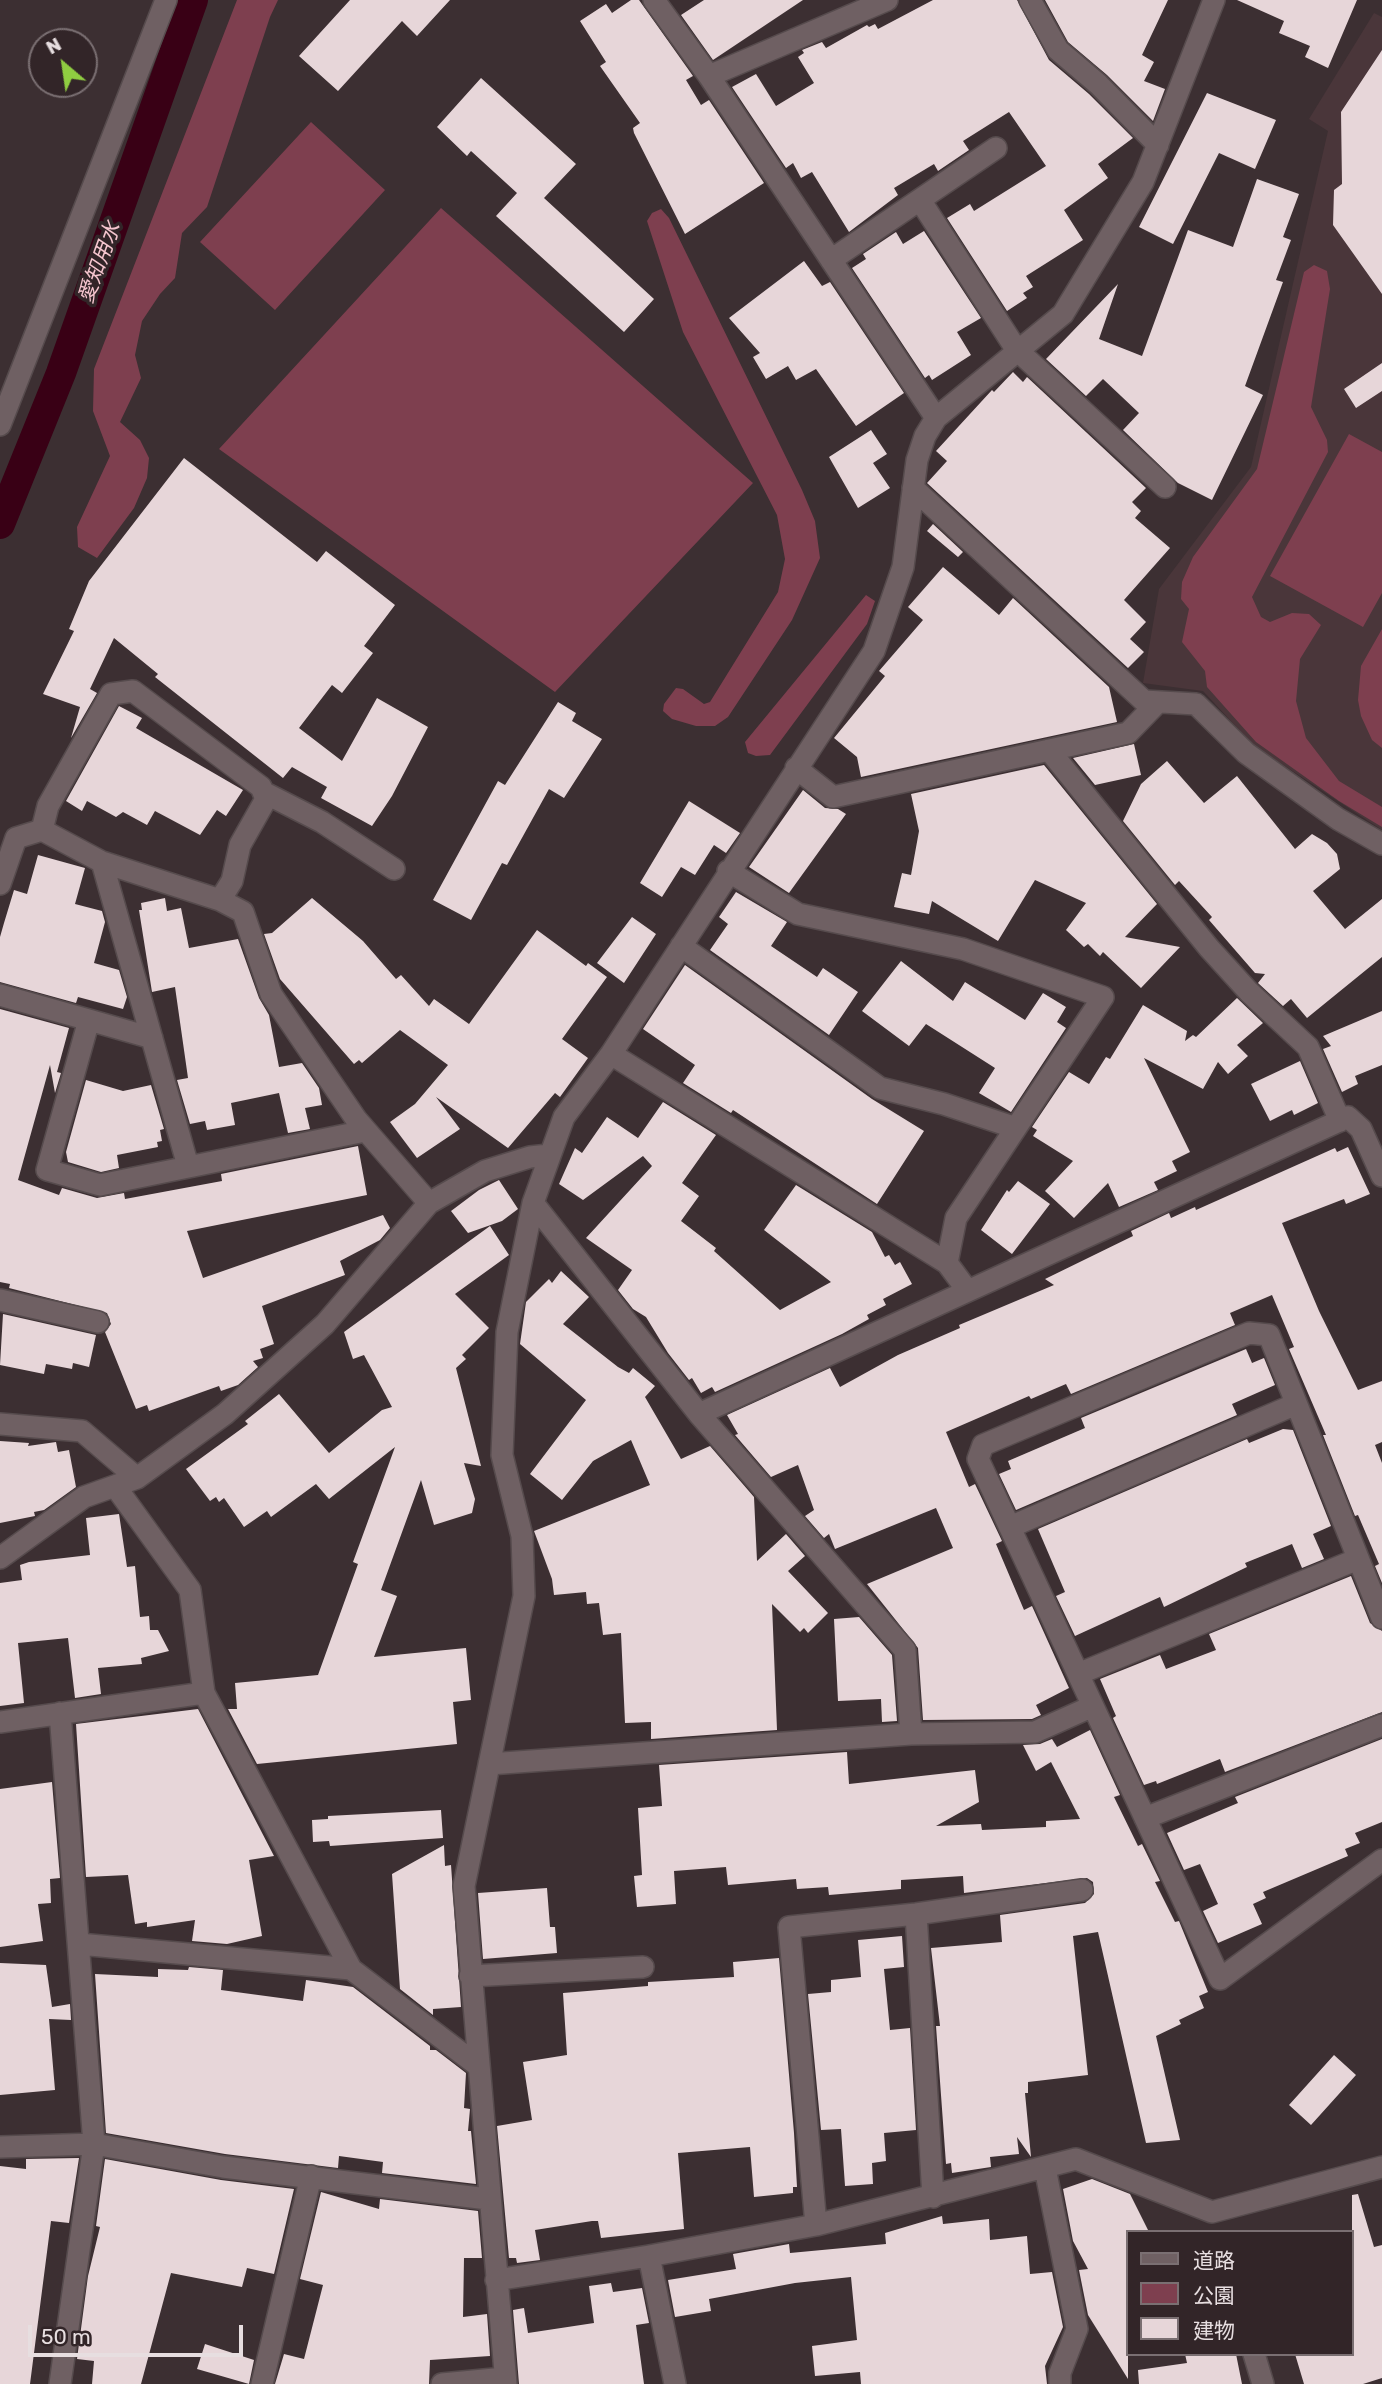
<!DOCTYPE html>
<html>
<head>
<meta charset="utf-8">
<style>
  body { margin:0 }
  #map { position:relative; width:1382px; height:2384px; overflow:hidden; background:#3c2f32; font-family:Rubik,"Noto Sans JP",sans-serif }
  canvas { display:block }
  .legend { position:absolute; left:1126px; top:2230px; width:228px; height:126px; box-sizing:border-box; background:#322528; border:2px solid #7a6f72; margin:0; padding:9px 12px; list-style:none; font-size:21px; color:#e7dee0 }
  .legend li { display:flex; align-items:center; gap:14px; height:35px }
  .legend b { width:35px; border:2px solid #7a6f72 }
  .north { position:absolute; left:28px; top:28px; width:70px; height:70px; box-sizing:border-box; background:#322528; border:2px solid #7a6f72; border-radius:50%; rotate:331deg; font-size:19px; font-weight:700; line-height:28px; text-align:center; color:#e7dee0 }
  .north::after { content:''; display:block; margin:auto; width:24px; height:32px; background:#8fcd41; clip-path:polygon(50% 0,100% 100%,50% 72%,0 100%) }
  .scale { position:absolute; left:28px; top:2325px; width:215px; height:32px; box-sizing:border-box; border:4px solid #e7dee0; border-top:0; padding-left:9px; font-size:21px; line-height:24px; white-space:nowrap; color:#e7dee0; -webkit-text-stroke:5px #322528; paint-order:stroke }
</style>
</head>
<body>
<div id="map">
<canvas width="1382" height="2384"></canvas>
<ul class="legend">
<li><b style="height:9px;background:#6f6063"></b>道路</li>
<li><b style="height:19px;background:#7e3f4f"></b>公園</li>
<li><b style="height:19px;background:#e7d6d9"></b>建物</li>
</ul>
<div class="north">N</div>
<div class="scale">50 m</div>
</div>
<script>
const g = document.querySelector('canvas').getContext('2d');
g.lineJoin = 'round';
function fill(path, color) {
  g.fillStyle = color;
  g.fill(path, 'evenodd');
}
function toPath(rows) {
  const path = new Path2D();
  for (const r of rows) {
    path.moveTo(r[0], r[1]);
    for (let i = 2; i < r.length; i += 2) path.lineTo(r[i], r[i + 1]);
  }
  return path;
}
function trace(path, color, width, dash) {
  g.strokeStyle = color;
  g.lineWidth = width;
  g.lineCap = dash ? 'butt' : 'round';
  g.setLineDash(dash || []);
  g.stroke(path);
}
function drawText(font, color, halo, rows, align = 'center') {
  g.font = font + ' Rubik,"Noto Sans JP",sans-serif';
  g.lineWidth = 7;
  g.setLineDash([]);
  g.textBaseline = 'middle';
  g.strokeStyle = halo;
  g.fillStyle = color;
  for (const [text, x, y, turn = 0] of rows) {
    g.save();
    g.translate(x, y);
    g.rotate((+turn || 0) * Math.PI / 180);
    g.textAlign = isNaN(turn) ? turn : align;
    if (halo) g.strokeText(text, 0, 0);
    g.fillText(text, 0, 0);
    g.restore();
  }
}
fill(toPath([
  [1374,13,1382,17,1382,830,1253,745,1203,691,1143,683,1159,589,1251,467,1328,131,1309,119]
]), '#4a363a');
fill(toPath([
  [237,0,278,0,270,17,207,207,182,233,175,278,160,294,142,321,135,355,141,378,120,422,140,440,149,458,147,478,134,508,97,558,78,547,77,527,110,456,93,411,94,369],
  [311,122,385,190,275,310,200,242],
  [441,208,753,483,555,692,219,449],
  [661,209,669,218,802,490,815,521,820,558,792,620,728,717,715,726,696,726,672,719,663,711,664,704,676,688,683,689,704,704,710,702,778,592,785,559,777,515,683,332,647,221,652,213],
  [1314,265,1327,271,1330,289,1311,407,1327,440,1328,452,1252,597,1261,617,1270,622,1292,613,1309,614,1321,625,1300,659,1296,701,1306,738,1339,781,1382,807,1382,827,1339,801,1256,742,1207,687,1205,671,1182,642,1189,609,1181,599,1182,582,1193,557,1257,469,1304,272],
  [1349,434,1382,452,1382,593,1363,627,1270,576],
  [866,595,875,601,867,624,770,755,756,756,748,753,745,742],
  [1382,629,1382,748,1372,740,1361,716,1358,700,1361,666]
]), '#7e3f4f');
trace(toPath([
  [0,524,61,373,193,0]
]), '#390015', 30);
fill(toPath([
  [350,0,450,0,417,36,402,21,338,91,299,56],
  [631,0,639,0,693,76,686,80,701,105,709,100,764,183,685,234,634,133,633,128,640,123,600,66,606,62,580,21,606,4,612,13],
  [704,0,803,0,713,60,681,15],
  [933,0,1017,0,1049,60,1089,94,1133,138,1098,164,1108,178,1064,210,1083,240,1026,276,1033,287,1023,293,1027,298,1007,311,947,218,970,204,974,211,1046,166,1009,112,963,141,969,150,938,171,934,164,894,188,898,195,849,232,812,172,801,178,793,163,786,168,732,87,756,74,776,106,814,83,798,57,804,53,802,50,822,42,826,48,867,25,869,27,875,24,878,29],
  [1045,0,1168,0,1142,55,1154,62,1144,81,1165,89,1153,121,1107,75,1068,42],
  [1237,0,1357,0,1328,68,1305,57,1310,46,1279,33,1284,21],
  [1382,50,1382,294,1333,225,1334,190,1342,184,1341,112],
  [481,78,576,164,544,198,654,299,624,332,496,216,517,193,471,151,467,156,437,127],
  [1207,93,1276,120,1255,169,1219,153,1173,244,1139,227],
  [1257,179,1299,194,1283,237,1291,240,1276,280,1283,282,1245,386,1263,395,1212,500,1178,483,1123,430,1139,413,1103,379,1086,396,1046,359,1118,284,1099,339,1142,356,1188,230,1233,247],
  [924,231,981,318,957,332,971,355,932,380,929,375,925,378,852,268,866,259,863,254,896,232,903,244],
  [804,261,822,286,830,282,904,393,856,426,816,369,796,380,788,366,766,379,753,357,760,353,729,318],
  [1382,363,1382,391,1356,408,1344,389],
  [1013,372,1023,382,1027,377,1146,488,1132,502,1141,511,1135,518,1170,548,1124,600,1146,622,1130,639,1144,652,1128,668,927,483,947,461,936,451,992,390,994,392],
  [871,430,887,454,873,463,890,488,858,508,829,457],
  [184,458,317,562,326,551,395,605,364,646,373,653,342,693,332,685,299,728,342,761,377,698,428,727,392,796,372,826,321,798,327,787,292,767,283,778,155,677,158,674,114,638,90,689,97,693,71,738,80,707,43,694,74,631,69,629,89,581],
  [933,524,963,552,958,557,927,531],
  [943,567,999,615,1013,598,1109,687,1117,722,861,777,857,757,834,738,885,676,879,671,923,620,908,607],
  [558,702,576,713,572,721,602,739,564,798,549,789,507,865,502,863,471,920,433,900,498,781,505,785],
  [119,706,142,718,136,728,243,790,226,816,217,810,200,835,155,811,147,825,123,812,116,817,87,801,82,811,66,801],
  [1134,744,1141,775,1095,785,1073,758],
  [1167,761,1204,803,1237,776,1295,849,1312,834,1327,843,1337,854,1340,869,1313,891,1345,929,1382,899,1382,957,1307,1018,1291,999,1283,1006,1258,983,1265,974,1255,973,1209,920,1212,917,1179,881,1175,885,1123,821,1141,784],
  [1044,765,1157,904,1125,937,1180,947,1141,988,1103,952,1100,956,1088,944,1084,947,1066,930,1086,903,1035,880,998,941,932,901,929,914,894,907,902,873,911,875,919,831,911,794],
  [803,790,825,808,838,809,846,814,789,893,749,867],
  [689,801,740,833,726,853,714,845,695,875,681,867,662,897,640,883],
  [38,855,85,868,75,904,102,911,105,922,94,963,119,970,127,997,123,1009,78,997,76,1003,0,982,0,937,4,923,14,890,27,894],
  [736,892,787,922,771,946,817,977,823,968,858,992,829,1035,710,950,728,924,719,917],
  [165,898,167,911,181,908,189,948,238,939,259,998,269,1015,279,1067,302,1063,319,1088,322,1105,305,1108,310,1129,288,1133,279,1093,231,1103,235,1125,207,1130,205,1121,190,1124,177,1080,188,1078,175,987,152,992,139,910,142,910,141,903],
  [312,898,363,941,396,979,401,975,429,1006,434,999,469,1024,537,930,586,966,588,963,607,977,562,1039,588,1058,560,1097,555,1093,508,1148,436,1097,460,1129,417,1158,390,1122,415,1104,448,1065,400,1030,362,1063,359,1060,354,1064,280,979,264,934,272,933],
  [632,917,656,934,624,983,597,963],
  [901,961,953,1001,965,982,1025,1020,1043,993,1066,1007,1057,1022,1066,1028,1011,1112,979,1093,995,1068,926,1024,909,1046,862,1011],
  [685,965,872,1099,924,1131,877,1204,733,1110,731,1113,683,1083,695,1065,643,1029],
  [1237,998,1263,1023,1237,1045,1248,1056,1228,1074,1218,1062,1203,1089,1144,1058,1190,1152,1172,1161,1177,1171,1154,1182,1158,1190,1119,1207,1108,1183,1074,1218,1045,1191,1073,1161,1033,1136,1037,1130,1032,1127,1069,1072,1089,1084,1106,1057,1110,1059,1143,1005,1187,1031,1185,1041,1193,1035,1196,1037],
  [0,1009,69,1028,57,1072,61,1073,55,1093,50,1065,18,1180,59,1195,62,1188,97,1198,124,1193,125,1199,222,1181,221,1174,358,1146,367,1195,187,1231,203,1278,383,1215,390,1228,380,1240,340,1261,345,1275,262,1306,274,1344,260,1349,263,1358,253,1361,258,1367,238,1385,221,1391,219,1386,149,1411,147,1405,136,1409,105,1332,111,1324,107,1313,9,1288,10,1284,0,1282],
  [1382,1011,1382,1065,1355,1076,1358,1084,1342,1092,1323,1049,1331,1046,1323,1036],
  [1300,1061,1318,1103,1294,1115,1292,1110,1270,1121,1251,1084],
  [86,1080,123,1091,151,1085,164,1129,160,1130,162,1141,157,1142,158,1147,117,1155,119,1168,101,1172,68,1162,66,1152],
  [663,1102,716,1135,682,1183,699,1196,681,1221,716,1248,714,1251,780,1310,831,1282,764,1230,796,1185,872,1232,885,1257,889,1255,895,1265,900,1262,912,1284,883,1299,886,1305,867,1315,869,1319,842,1334,715,1392,712,1387,701,1393,692,1378,689,1380,668,1353,646,1317,633,1309,618,1290,632,1270,586,1238,652,1166,643,1156,583,1200,559,1184,575,1148,582,1153,607,1117,638,1138],
  [1348,1147,1370,1194,1346,1204,1344,1199,1282,1223,1319,1311,1358,1390,1382,1381,1382,1442,1375,1445,1382,1463,1382,1583,1375,1566,1379,1564,1358,1515,1355,1516,1323,1435,1326,1435,1289,1349,1294,1347,1272,1295,1230,1313,1235,1325,1071,1394,1066,1384,1031,1399,1029,1396,946,1432,969,1487,975,1484,1002,1541,996,1544,1024,1610,1032,1606,1069,1688,1036,1705,1041,1715,1032,1719,923,1720,918,1648,867,1584,953,1548,936,1508,835,1549,829,1534,824,1538,805,1516,814,1510,798,1465,771,1477,735,1435,738,1434,727,1415,830,1368,840,1387,898,1355,960,1328,959,1325,1054,1285,1045,1279,1133,1236,1131,1231,1169,1213,1171,1218,1195,1207,1196,1210,1335,1148,1337,1152],
  [499,1180,518,1209,502,1221,468,1233,451,1211,479,1190],
  [1018,1181,1050,1204,1012,1254,981,1230,1007,1190,1009,1192],
  [490,1226,509,1255,455,1294,489,1328,462,1355,466,1359,456,1368,481,1466,464,1463,475,1499,472,1513,434,1525,421,1480,381,1590,397,1596,374,1657,466,1648,471,1700,453,1702,457,1744,257,1764,228,1709,237,1709,235,1683,318,1675,358,1564,353,1562,395,1447,329,1499,316,1484,271,1517,267,1511,244,1527,224,1498,219,1502,216,1497,210,1501,186,1469,248,1424,245,1421,279,1394,329,1453,382,1410,392,1407,364,1355,353,1359,344,1332],
  [561,1271,589,1297,563,1324,618,1367,629,1373,633,1368,655,1386,645,1397,681,1459,710,1446,754,1497,757,1561,786,1534,805,1556,788,1571,828,1613,808,1633,804,1628,800,1632,772,1604,777,1730,651,1739,651,1722,625,1723,621,1633,603,1635,599,1603,587,1604,586,1592,554,1595,552,1579,534,1531,650,1485,631,1440,593,1461,562,1500,530,1474,586,1400,520,1344,526,1302,549,1279,552,1283],
  [3,1314,96,1335,89,1367,73,1363,72,1369,46,1364,44,1374,0,1365],
  [1246,1349,1252,1363,1264,1358,1275,1385,1232,1404,1237,1415,1016,1510,999,1474,1011,1469,1008,1461,1085,1428,1081,1418],
  [1283,1429,1293,1430,1331,1526,1313,1534,1324,1559,1302,1568,1292,1544,1245,1563,1247,1567,1164,1607,1160,1597,1075,1636,1056,1596,1065,1592,1038,1529,1247,1439,1249,1443],
  [0,1441,29,1443,28,1446,56,1442,58,1452,69,1450,76,1487,44,1510,34,1512,35,1516,0,1523],
  [119,1514,127,1567,135,1566,140,1617,149,1616,150,1630,158,1630,169,1651,141,1658,142,1664,98,1668,101,1694,75,1698,68,1638,18,1643,24,1703,0,1706,0,1583,22,1580,20,1565,29,1562,90,1555,86,1518],
  [1351,1576,1370,1623,1382,1631,1382,1712,1225,1772,1220,1759,1157,1784,1156,1781,1144,1785,1113,1718,1116,1716,1100,1679,1160,1655,1166,1669,1216,1650,1209,1634],
  [859,1617,892,1655,897,1721,882,1722,881,1699,838,1701,834,1619],
  [198,1709,274,1856,249,1860,262,1936,227,1944,192,1941,195,1920,147,1927,147,1922,135,1924,128,1875,86,1877,76,1724],
  [1090,1730,1120,1795,1114,1797,1138,1846,1142,1844,1160,1881,1155,1882,1175,1922,1179,1921,1208,1992,1199,1996,1204,2008,1179,2020,1181,2024,1156,2036,1180,2140,1146,2143,1098,1932,1073,1936,1088,2075,1028,2082,1028,2093,1025,2093,1031,2157,1017,2137,1019,2154,990,2157,991,2167,952,2173,951,2163,946,2164,936,2026,940,2026,931,1948,1002,1942,1000,1915,1085,1903,1094,1894,1093,1882,1087,1878,964,1893,963,1876,901,1880,901,1889,829,1895,828,1887,797,1889,796,1879,728,1885,726,1867,674,1871,676,1904,637,1907,634,1876,642,1875,638,1808,662,1806,659,1765,847,1752,849,1784,975,1770,979,1802,936,1826,981,1824,982,1830,1046,1827,1046,1821,1080,1819,1051,1762,1036,1771,1023,1745,1040,1744,1052,1739,1057,1747],
  [1382,1739,1382,1822,1355,1833,1360,1843,1345,1849,1348,1856,1263,1892,1266,1898,1253,1904,1262,1924,1218,1943,1203,1911,1218,1904,1200,1864,1184,1870,1167,1833,1238,1803,1235,1797],
  [52,1782,60,1878,50,1879,51,1903,38,1904,43,1941,0,1947,0,1789],
  [441,1810,443,1838,330,1846,329,1841,313,1842,312,1820,328,1819,328,1816],
  [444,1845,445,1866,451,1865,461,2007,433,2009,433,2015,400,1989,392,1874],
  [547,1888,550,1927,555,1927,557,1953,483,1959,478,1893],
  [902,1936,904,1967,884,1969,890,2030,910,2028,916,2130,884,2133,886,2161,872,2163,873,2184,845,2186,841,2129,821,2130,808,1994,831,1992,831,1980,861,1977,858,1940],
  [779,1958,794,2133,797,2187,793,2187,793,2193,754,2197,750,2147,678,2153,684,2229,601,2238,598,2221,592,2221,535,2230,540,2260,517,2263,516,2258,509,2258,497,2126,532,2120,523,2062,567,2055,563,1993,648,1986,648,1982,734,1977,733,1962],
  [0,1963,46,1965,52,2007,70,2004,71,2020,49,2019,55,2090,0,2095],
  [189,1967,223,1970,221,1990,303,2001,306,1980,353,1987,430,2046,430,2050,436,2050,466,2073,464,2108,470,2109,468,2131,471,2131,476,2184,382,2173,383,2162,339,2156,338,2168,225,2154,106,2133,95,1974,158,1977,158,1969,188,1970],
  [1334,2055,1356,2075,1311,2125,1289,2105],
  [79,2158,69,2223,51,2221,30,2384,0,2384,0,2166,26,2169,26,2159],
  [105,2159,221,2180,294,2189,274,2274,247,2268,242,2287,171,2273,141,2384,92,2384,94,2361,77,2359,88,2276,100,2227,96,2226],
  [1092,2179,1130,2194,1149,2232,1128,2232,1128,2379,1088,2315,1079,2270,1088,2269,1073,2241,1063,2189],
  [321,2192,379,2209,380,2199,478,2211,482,2258,464,2258,463,2317,487,2314,490,2356,430,2360,429,2384,275,2384,284,2354,304,2359,323,2285,300,2279],
  [1358,2194,1374,2247,1382,2245,1382,2378,1363,2384,1304,2384,1295,2354,1352,2354,1352,2195],
  [942,2216,943,2224,989,2219,990,2240,1027,2236,1030,2274,1052,2272,1063,2327,1045,2366,1047,2384,861,2384,860,2372,815,2376,812,2346,857,2340,851,2277,795,2283,709,2299,711,2311,675,2317,668,2280,736,2269,733,2254,789,2244,790,2253,886,2244,885,2233],
  [611,2283,613,2292,642,2288,649,2323,636,2325,644,2384,519,2384,513,2310,524,2308,528,2333,594,2323,589,2286],
  [205,2344,254,2360,249,2384,197,2369],
  [1185,2354,1236,2354,1242,2384,1139,2384,1138,2370,1187,2363]
]), '#e7d6d9');
const street = toPath([
  [654,0,709,76,936,418],
  [1030,0,1058,50,1098,84,1158,145],
  [709,76,887,0],
  [920,200,1016,349,1165,487],
  [831,260,996,148],
  [0,425,166,0],
  [913,488,1144,701,1196,704,1246,753,1338,819,1382,844],
  [1049,750,1209,948,1249,992,1308,1047,1340,1121],
  [796,768,833,797,1128,733,1158,702],
  [263,792,322,822,394,869],
  [42,830,102,862,220,900],
  [102,862,188,1166],
  [728,871,798,914,963,949,1103,997,956,1218,947,1263],
  [0,884,16,838,42,830,48,806,111,694,133,691,261,787,266,799,240,845,232,881,220,900,243,912,271,994,356,1119,429,1203],
  [681,946,880,1088,944,1104,1016,1128],
  [0,995,89,1020,47,1170,100,1185,365,1131],
  [89,1020,152,1038],
  [611,1054,947,1263,967,1290],
  [533,1203,699,1414,905,1650,911,1734],
  [0,1300,98,1322],
  [699,1414,1348,1117,1361,1129,1382,1176],
  [0,1424,82,1431,137,1478],
  [1010,1527,1296,1404],
  [0,1558,84,1497,137,1478,225,1414,325,1324,429,1203,485,1171,530,1157,549,1155],
  [1382,1618,1269,1335,1249,1333,983,1445,978,1459,1220,1979,1382,1860],
  [1078,1674,1358,1559],
  [204,1693,351,1969,477,2065],
  [0,1722,204,1693,190,1590,115,1486],
  [489,1764,911,1734,1035,1732,1093,1706],
  [1145,1818,1382,1725],
  [916,1914,933,2197],
  [79,1944,351,1969],
  [470,1976,643,1967],
  [0,2147,94,2144,223,2167,488,2199],
  [1045,2168,1077,2329,1060,2373,1060,2384],
  [816,2225,789,1927,916,1914,1082,1890],
  [649,2256,675,2384],
  [496,2280,649,2256,816,2225,1076,2159,1212,2212,1382,2167],
  [1254,2354,1263,2384],
  [60,2384,94,2144,60,1713],
  [262,2384,311,2176],
  [442,2384,505,2378],
  [506,2384,464,1886,524,1596,522,1536,502,1455,507,1332,533,1203,564,1117,611,1054,874,651,903,567,917,460,925,436,936,418,1063,314,1143,182,1214,0]
]);
trace(street, '#564b4d', 24);
trace(street, '#6f6063', 21);
drawText('italic 21px', '#f6c6cf', '#322528', [
  ["愛知用水",100,263,-70]
]);
</script>
</body>
</html>
